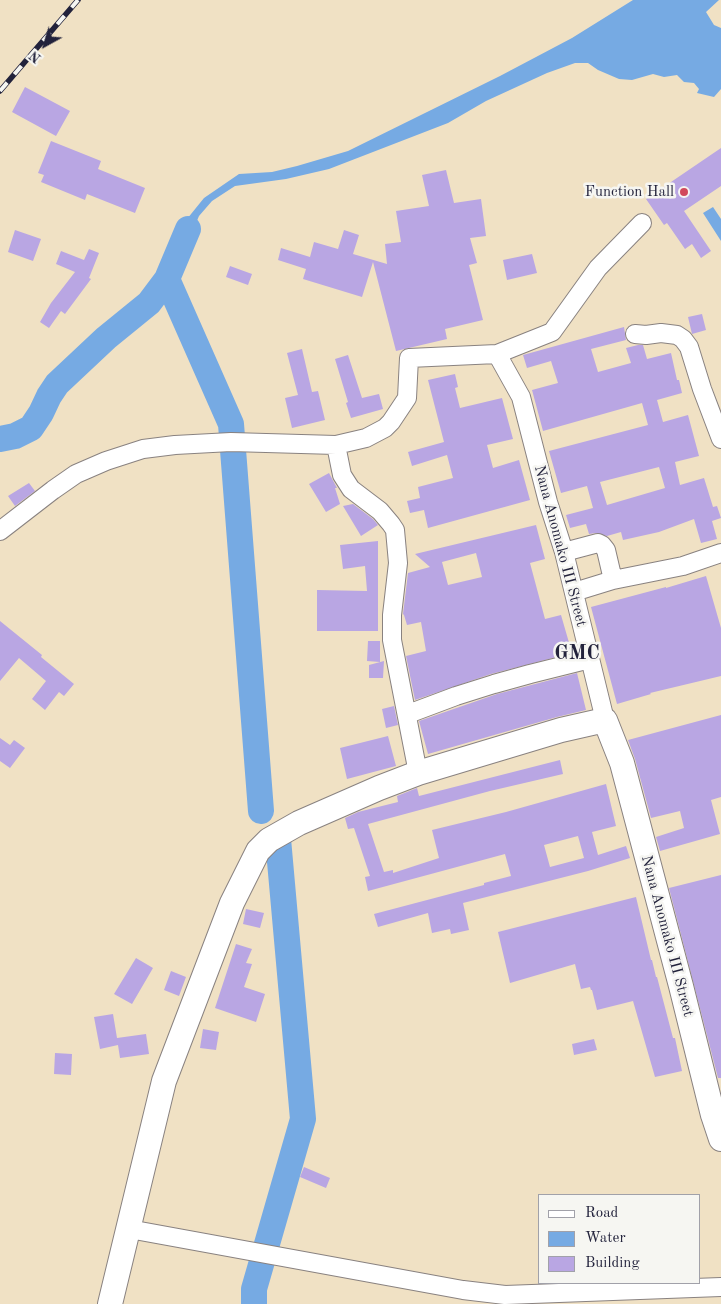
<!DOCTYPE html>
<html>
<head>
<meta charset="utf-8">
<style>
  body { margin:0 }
  #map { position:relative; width:721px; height:1304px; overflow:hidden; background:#f0e1c4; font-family:"Old Standard TT",serif }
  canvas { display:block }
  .legend { position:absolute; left:538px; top:1194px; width:162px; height:90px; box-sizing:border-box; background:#f6f6f2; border:1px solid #a1a1a9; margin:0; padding:6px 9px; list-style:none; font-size:15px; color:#22223b }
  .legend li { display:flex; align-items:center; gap:10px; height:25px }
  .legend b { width:25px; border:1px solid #a1a1a9 }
  .north { position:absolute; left:20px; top:20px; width:50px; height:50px; -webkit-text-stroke:4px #f6f6f2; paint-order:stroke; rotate:219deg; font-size:14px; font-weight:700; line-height:20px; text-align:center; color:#22223b }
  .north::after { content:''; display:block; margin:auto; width:18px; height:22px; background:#22223b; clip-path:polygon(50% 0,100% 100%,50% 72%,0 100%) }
</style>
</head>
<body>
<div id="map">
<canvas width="721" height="1304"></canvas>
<ul class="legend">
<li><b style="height:6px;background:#fff"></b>Road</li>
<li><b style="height:14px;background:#76aae3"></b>Water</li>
<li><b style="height:14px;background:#b9a6e3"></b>Building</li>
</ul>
<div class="north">N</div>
</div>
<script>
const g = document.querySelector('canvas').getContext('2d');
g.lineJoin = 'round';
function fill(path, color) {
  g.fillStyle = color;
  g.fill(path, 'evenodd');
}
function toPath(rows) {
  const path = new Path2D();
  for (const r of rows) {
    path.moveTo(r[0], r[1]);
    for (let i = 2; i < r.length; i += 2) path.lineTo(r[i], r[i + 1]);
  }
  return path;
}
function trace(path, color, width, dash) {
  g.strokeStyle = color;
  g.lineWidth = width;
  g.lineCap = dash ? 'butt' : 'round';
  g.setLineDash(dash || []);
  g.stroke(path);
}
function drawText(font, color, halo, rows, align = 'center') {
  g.font = font + ' "Old Standard TT",serif';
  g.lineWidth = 5;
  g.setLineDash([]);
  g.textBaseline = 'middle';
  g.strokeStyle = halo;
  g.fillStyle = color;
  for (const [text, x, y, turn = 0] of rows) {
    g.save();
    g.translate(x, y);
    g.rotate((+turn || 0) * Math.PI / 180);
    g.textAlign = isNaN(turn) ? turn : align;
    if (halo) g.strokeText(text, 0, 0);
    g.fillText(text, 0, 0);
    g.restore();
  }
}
fill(toPath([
  [633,0,719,0,706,12,714,25,721,28,721,89,714,97,697,93,699,89,694,83,684,82,677,75,664,77,653,74,632,80,619,79,598,70,588,63,575,63,547,73,486,101,448,123,329,169,286,179,235,186,212,201,199,216,179,262,167,257,184,230,187,219,204,198,239,174,272,172,297,166,348,151,500,76,572,38],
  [713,207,721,219,721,241,703,213]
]), '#76aae3');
trace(toPath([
  [167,279,231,424,261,811],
  [0,439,15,436,31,428,41,413,49,396,57,384,106,338,149,303,167,279,188,229],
  [254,1304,254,1289,303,1119,278,839]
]), '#76aae3', 26);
fill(toPath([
  [25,87,70,111,56,136,12,112],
  [51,141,101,161,98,169,145,188,135,213,87,194,85,200,41,182,44,175,38,173],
  [721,148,721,186,684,211,711,251,701,258,692,244,685,249,667,223,664,225,646,199],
  [446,170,454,203,481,199,486,236,470,238,477,263,469,265,483,320,445,329,447,339,396,351,373,262,362,297,303,279,306,269,278,260,281,248,310,257,314,242,338,249,344,230,359,235,353,254,387,264,385,244,401,242,396,211,429,206,422,175],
  [15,230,41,239,33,261,8,252],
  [89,249,99,253,89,278,91,279,65,314,61,311,49,328,40,322,51,303,75,272,56,264,61,251,84,260],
  [532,254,537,273,507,280,503,260],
  [230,266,252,274,248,285,226,277],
  [702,314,706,330,692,334,688,317],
  [624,327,626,340,591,349,598,372,631,363,626,348,638,345,643,345,647,359,671,353,677,380,679,380,682,393,657,400,663,422,688,415,699,456,675,462,680,485,704,478,713,507,717,506,721,518,712,521,717,539,701,543,694,519,659,532,623,540,621,532,607,536,596,533,589,534,586,524,570,528,566,515,593,508,587,486,561,493,549,451,648,425,642,403,543,431,532,390,558,383,551,361,527,368,523,355],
  [659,467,665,488,607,505,600,482],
  [302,349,312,392,318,391,325,420,292,428,285,398,298,395,287,353],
  [348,355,362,398,379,394,383,409,351,418,346,403,348,402,335,359],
  [455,374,458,387,455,388,460,408,502,398,513,439,487,445,493,468,519,460,530,500,428,528,424,510,410,513,407,501,420,498,418,487,453,478,447,455,412,466,408,452,444,442,428,380],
  [329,473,337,488,335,488,340,504,326,512,309,484],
  [29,483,35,491,15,506,8,496],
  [353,504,373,519,378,525,361,536,343,506],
  [536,525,545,559,530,563,545,619,561,615,572,653,491,674,415,700,406,656,426,651,421,622,407,625,404,615,403,614,408,573,430,567,415,554],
  [476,553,482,577,448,585,442,562],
  [378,541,378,631,317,631,317,590,367,591,365,566,343,569,340,545],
  [706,576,721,628,721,676,650,693,651,694,617,704,591,607,666,587,666,588],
  [0,621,42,655,41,657,74,684,64,696,59,692,45,710,32,699,46,681,19,658,0,681],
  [368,641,380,641,380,662,367,661],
  [384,661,383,678,369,678,369,665],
  [577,673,586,710,557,717,428,754,419,721,497,694],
  [394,706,398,725,386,728,382,709],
  [721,715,721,797,711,800,720,834,660,851,656,837,684,828,680,811,651,818,635,759,628,740],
  [388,736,396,766,347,779,340,748],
  [0,738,10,745,14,740,25,748,10,768,0,761],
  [560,760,563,774,490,791,368,824,384,872,393,870,393,873,439,858,432,830,506,812,606,784,616,826,592,832,598,855,626,846,630,858,588,871,463,903,469,930,451,934,450,929,432,933,428,913,378,927,374,914,484,885,484,883,511,876,505,854,368,891,365,877,370,876,354,828,348,829,345,818,358,812,398,802,397,796,417,788,419,796],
  [578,836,584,858,550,867,544,845],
  [721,875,721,1078,718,1078,669,888],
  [636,897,651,960,652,960,656,977,657,977,673,1038,675,1038,682,1071,655,1077,633,1001,597,1010,592,990,591,990,590,987,581,989,575,964,510,983,498,932],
  [246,909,264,913,260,928,243,924],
  [236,944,252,949,246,963,252,964,244,987,265,994,256,1022,215,1008],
  [136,958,153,968,132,1004,114,994],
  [171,971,186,977,179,996,164,990],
  [113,1014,117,1038,146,1034,149,1054,120,1058,118,1045,100,1049,94,1017],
  [203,1029,219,1032,216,1050,200,1048],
  [594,1039,597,1050,574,1055,572,1044],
  [55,1053,72,1054,71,1075,54,1074],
  [304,1167,330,1178,326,1188,300,1177]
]), '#b9a6e3');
const street = toPath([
  [635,334,646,335,661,333,677,335,683,339,689,347,702,389,721,439],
  [497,354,521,397,548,502,564,552,605,720],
  [336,445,342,475,351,489,380,511,391,524,395,530,398,563,392,615,392,640,418,773],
  [0,531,53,490,76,474,106,461,143,449,175,445,231,442,336,445,366,438,385,428,391,422,407,398,409,358,497,354,552,332,598,268,642,223],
  [564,552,598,543,602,545,606,550,613,580,574,592],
  [613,580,683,566,721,553],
  [408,714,456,696,494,684,530,674,590,659],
  [129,1229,463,1290,505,1295,721,1287]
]);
const secondary = toPath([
  [110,1304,164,1081,232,903,258,851,269,840,299,823,379,788,418,773,561,730,605,720,622,763,681,986,713,1115,721,1139]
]);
trace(street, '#898280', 20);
trace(secondary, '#898280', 26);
trace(street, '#fff', 18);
trace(secondary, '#fff', 24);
const rail = toPath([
  [0,91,78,0]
]);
trace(rail, '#22223b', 5.5);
trace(rail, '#f6f6f2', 4, [11]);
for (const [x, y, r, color] of [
  [684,192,5,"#d1495b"]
]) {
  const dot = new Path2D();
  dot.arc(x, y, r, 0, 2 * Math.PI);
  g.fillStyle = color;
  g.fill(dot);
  trace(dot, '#f6f6f2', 2);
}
drawText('15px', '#22223b', '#f6f6f2', [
  ["Function Hall",674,192]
], 'right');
drawText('15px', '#22223b', '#f6f6f2', [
  ["Nana Anomako III Street",560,546,75],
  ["Nana Anomako III Street",667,936,75]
]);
drawText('bold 20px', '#22223b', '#f6f6f2', [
  ["GMC",577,654]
]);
</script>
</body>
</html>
